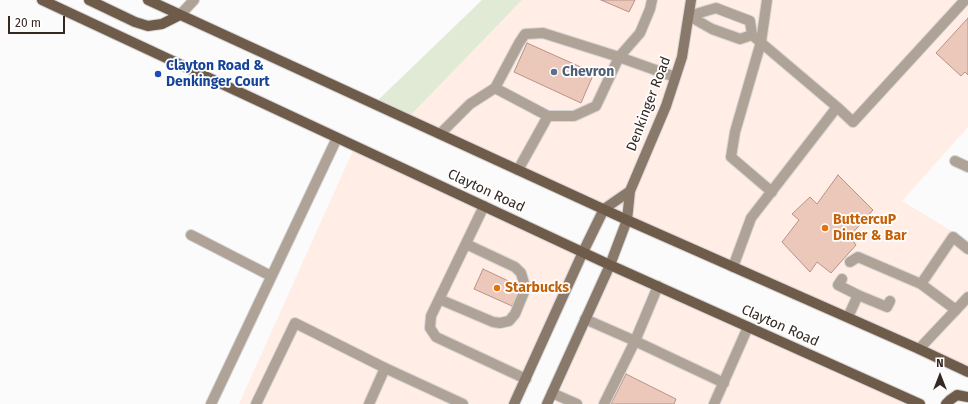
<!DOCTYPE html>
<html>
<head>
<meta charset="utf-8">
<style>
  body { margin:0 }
  #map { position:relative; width:968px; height:404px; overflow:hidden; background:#fbfbfb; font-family:"Fira Sans",sans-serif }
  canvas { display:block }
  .north { position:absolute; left:920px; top:356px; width:40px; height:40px; -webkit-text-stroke:3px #fff; paint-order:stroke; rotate:0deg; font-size:11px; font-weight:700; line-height:16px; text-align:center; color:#352823 }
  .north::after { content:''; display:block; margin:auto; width:14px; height:18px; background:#352823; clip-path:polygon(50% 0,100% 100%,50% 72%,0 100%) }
  .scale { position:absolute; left:8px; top:16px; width:57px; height:18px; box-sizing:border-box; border:2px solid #352823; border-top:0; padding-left:5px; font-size:12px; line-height:14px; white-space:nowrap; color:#352823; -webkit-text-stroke:3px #fff; paint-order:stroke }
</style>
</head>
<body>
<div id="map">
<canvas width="968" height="404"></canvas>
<div class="north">N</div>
<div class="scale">20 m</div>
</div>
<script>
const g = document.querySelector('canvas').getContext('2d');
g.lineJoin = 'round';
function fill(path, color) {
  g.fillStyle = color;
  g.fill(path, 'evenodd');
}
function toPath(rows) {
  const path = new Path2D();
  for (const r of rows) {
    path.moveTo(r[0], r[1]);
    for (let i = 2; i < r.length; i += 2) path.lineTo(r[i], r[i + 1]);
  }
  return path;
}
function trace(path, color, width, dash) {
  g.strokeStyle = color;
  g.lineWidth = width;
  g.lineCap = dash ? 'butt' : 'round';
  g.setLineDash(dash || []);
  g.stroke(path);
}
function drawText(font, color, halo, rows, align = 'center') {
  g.font = font + ' "Fira Sans",sans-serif';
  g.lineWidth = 3.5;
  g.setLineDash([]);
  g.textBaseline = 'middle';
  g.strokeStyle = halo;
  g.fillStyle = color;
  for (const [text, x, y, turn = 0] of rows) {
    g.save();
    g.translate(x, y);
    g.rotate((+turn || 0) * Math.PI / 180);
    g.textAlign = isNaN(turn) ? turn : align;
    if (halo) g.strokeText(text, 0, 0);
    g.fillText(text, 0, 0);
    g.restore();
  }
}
fill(toPath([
  [522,0,968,0,968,127,902,201,968,241,968,372,407,119],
  [355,146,583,252,514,404,239,404],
  [610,265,920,404,556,404,585,319]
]), '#ffede6');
fill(toPath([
  [482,0,522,0,407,119,374,104]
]), '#e1ead5');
const building = toPath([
  [601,0,635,0,629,12,601,0],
  [968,18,968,75,965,72,961,76,936,53,968,18],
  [527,43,594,73,581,103,514,72,527,43],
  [838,175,873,210,850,236,856,245,831,273,817,262,810,272,782,242,799,220,792,214,810,197,817,204,838,175],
  [483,269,521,287,512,306,474,289,483,269],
  [626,374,676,399,674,404,611,404,626,374]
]);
fill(building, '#ecc8bb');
trace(building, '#b69588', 1);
const lane = toPath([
  [767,0,761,42,735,132,731,157,772,192],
  [495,88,548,116,574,116,596,106,619,57,640,33,650,9,652,0],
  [837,107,853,122,965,0],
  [440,134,470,104,495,88,519,43,525,34,543,33,619,57,675,77],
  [955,161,968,167],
  [518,170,548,116],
  [484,206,431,316,430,328,436,337,526,379],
  [191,235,271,276],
  [850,262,858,257,921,284],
  [733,267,751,218,837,107,752,35,750,21,716,8,689,16,712,29,740,39,752,35],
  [842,279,838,285,858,295,887,307,890,301],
  [439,299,493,322,500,323,509,321,515,314,524,292,524,283,521,273,515,267,466,244],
  [956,310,921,284,953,237,968,249],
  [848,317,858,295],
  [585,319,635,341,658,286],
  [552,393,577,404],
  [211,404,337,138],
  [256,404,295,323,385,368,463,404],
  [369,404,385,368],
  [604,404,635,341,724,383],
  [714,404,748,327]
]);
const street = toPath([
  [180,15,194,0],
  [919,349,968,297]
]);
const secondary = toPath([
  [514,404,583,252,604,209,630,191],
  [547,404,610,265,627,220,630,191,666,106,682,57,691,0]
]);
const primary = toPath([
  [42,0,610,265,920,404],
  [89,0,135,22,148,26,162,24,180,15],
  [148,0,627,220,919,349,968,372],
  [946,404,950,400,957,395,968,397]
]);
trace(lane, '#d7d5d4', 12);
trace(street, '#d7d5d4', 12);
trace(secondary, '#d7d5d4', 12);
trace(primary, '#d7d5d4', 12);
trace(lane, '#afa398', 10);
trace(street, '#afa398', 10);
trace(secondary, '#89796a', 10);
trace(primary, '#6f5b49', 10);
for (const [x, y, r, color] of [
  [554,72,4,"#5c6f8a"],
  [158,74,4,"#1a4fb4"],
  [825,228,4,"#e8710a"],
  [497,288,4,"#e8710a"]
]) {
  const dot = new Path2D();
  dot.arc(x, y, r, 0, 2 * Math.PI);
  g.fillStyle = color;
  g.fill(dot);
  trace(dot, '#fff', 1.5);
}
drawText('bold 14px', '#164399', '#fff', [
  ["Clayton Road &",166,66],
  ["Denkinger Court",166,82]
], 'left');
drawText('bold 14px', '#4e5e75', '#fff', [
  ["Chevron",562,72]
], 'left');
drawText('14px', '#352823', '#fff', [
  ["Denkinger Road",649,104,-69],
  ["Clayton Road",486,191,25],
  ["Clayton Road",780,326,24]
]);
drawText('bold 14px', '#c56008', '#fff', [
  ["ButtercuP",833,220],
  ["Diner & Bar",833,236],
  ["Starbucks",505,288]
], 'left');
</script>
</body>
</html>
